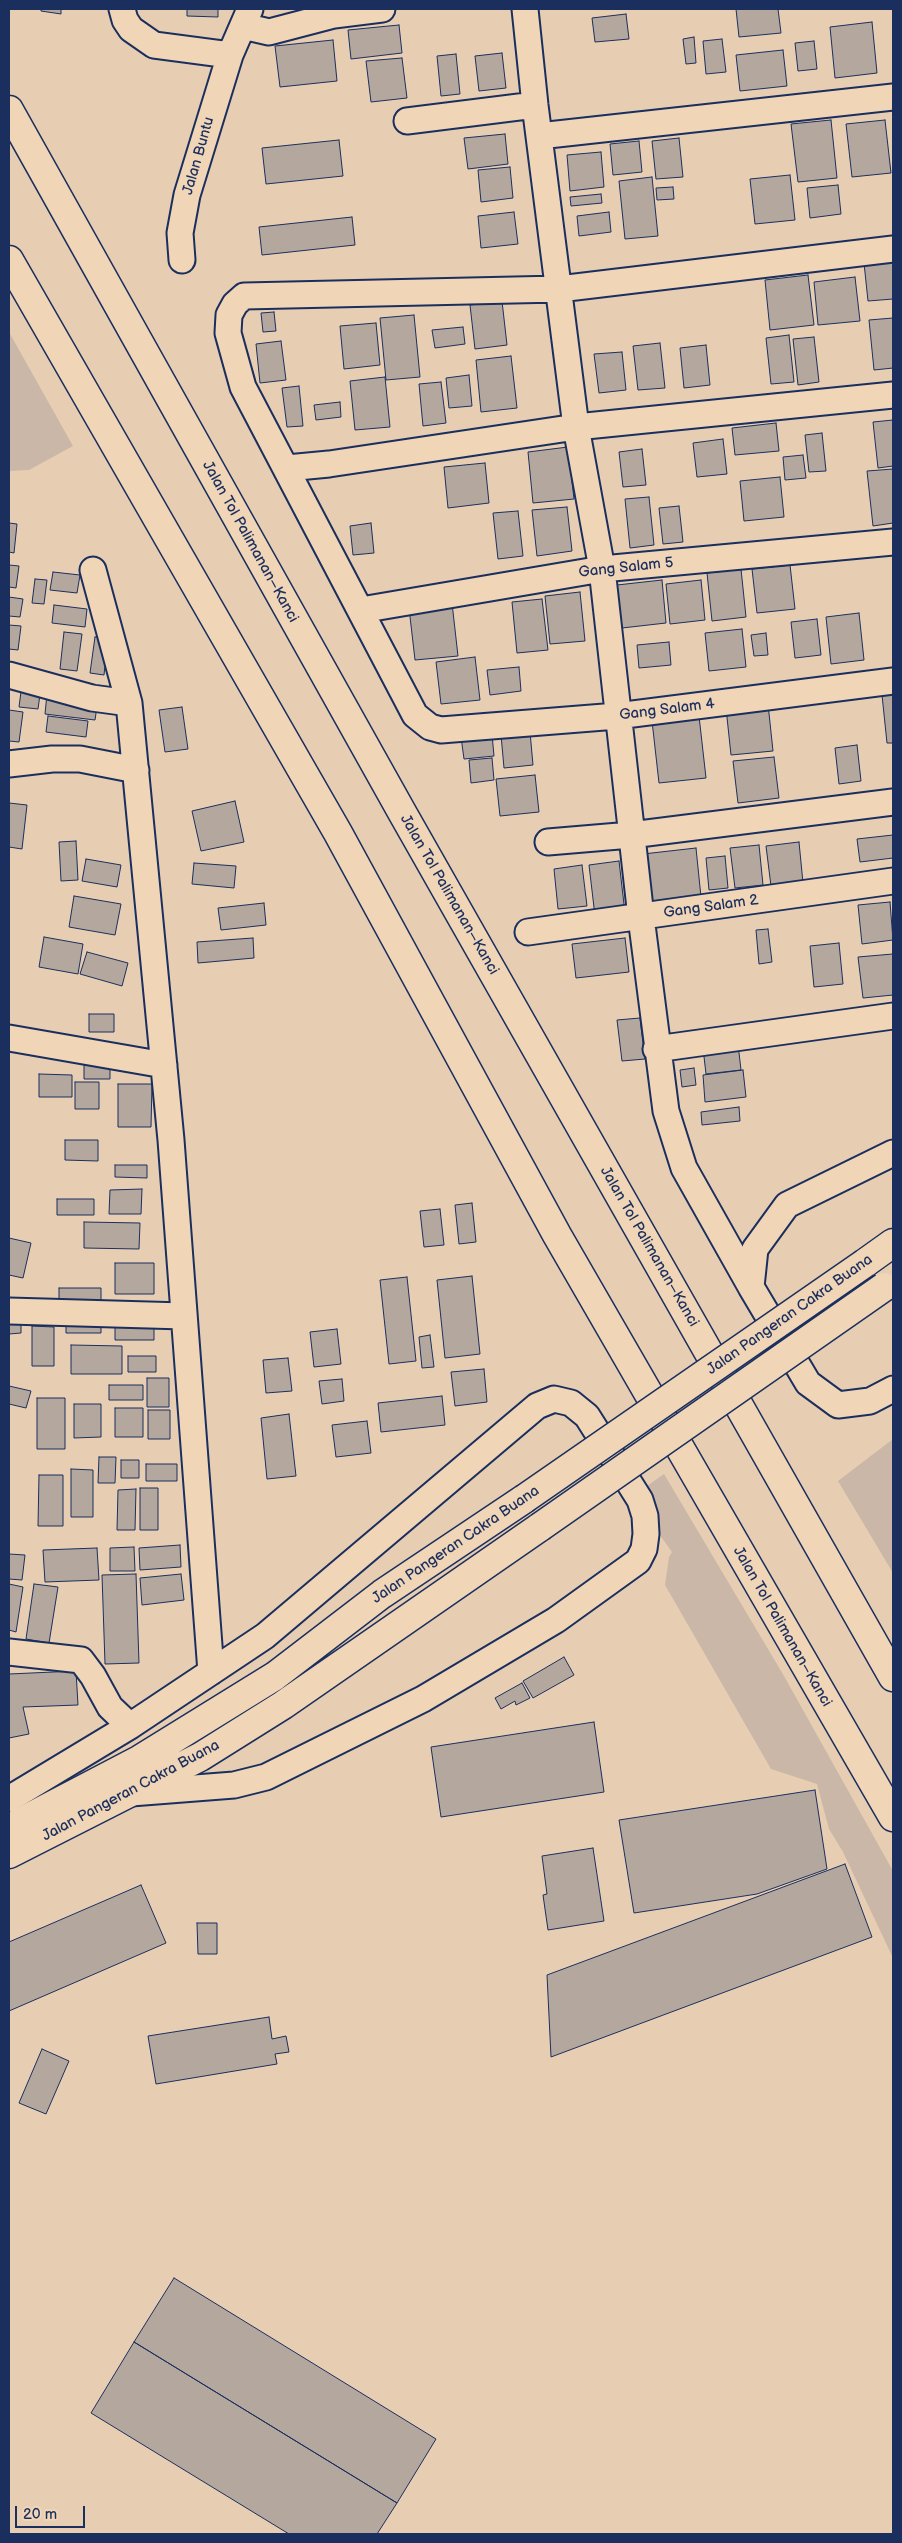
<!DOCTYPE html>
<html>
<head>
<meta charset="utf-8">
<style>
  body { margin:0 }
  #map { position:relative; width:902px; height:2543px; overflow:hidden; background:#e7ceb3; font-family:"Balsamiq Sans",sans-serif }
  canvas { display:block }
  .frame { position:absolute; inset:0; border:10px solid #1b2f5e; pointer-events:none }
  .scale { position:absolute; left:15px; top:2506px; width:70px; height:22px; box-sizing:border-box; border:2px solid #1b2f5e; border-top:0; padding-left:6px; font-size:15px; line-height:18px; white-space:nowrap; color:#1b2f5e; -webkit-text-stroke:4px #f0d5b7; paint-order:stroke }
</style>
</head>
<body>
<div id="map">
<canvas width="902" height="2543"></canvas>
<div class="frame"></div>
<div class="scale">20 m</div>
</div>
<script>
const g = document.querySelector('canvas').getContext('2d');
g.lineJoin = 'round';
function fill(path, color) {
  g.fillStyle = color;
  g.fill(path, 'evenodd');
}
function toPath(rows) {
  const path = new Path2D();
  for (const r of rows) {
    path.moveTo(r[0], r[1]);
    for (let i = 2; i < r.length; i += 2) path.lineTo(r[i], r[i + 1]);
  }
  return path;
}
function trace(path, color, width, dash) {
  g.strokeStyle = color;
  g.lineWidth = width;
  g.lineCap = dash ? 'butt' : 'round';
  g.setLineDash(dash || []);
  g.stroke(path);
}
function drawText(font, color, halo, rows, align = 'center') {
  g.font = font + ' "Balsamiq Sans",sans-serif';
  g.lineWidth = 4.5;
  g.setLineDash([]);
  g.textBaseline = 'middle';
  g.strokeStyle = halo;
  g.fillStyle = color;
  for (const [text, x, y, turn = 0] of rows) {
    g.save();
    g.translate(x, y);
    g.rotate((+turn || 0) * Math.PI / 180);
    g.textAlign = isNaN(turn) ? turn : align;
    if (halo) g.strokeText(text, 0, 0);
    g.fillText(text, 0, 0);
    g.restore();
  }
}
fill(toPath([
  [9,332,73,446,29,470,9,471],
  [893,1439,893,1573,838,1481],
  [664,1474,784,1676,893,1871,893,1958,843,1852,829,1829,817,1784,771,1769,665,1585,669,1557,672,1552,657,1531,640,1491]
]), '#cab7a7');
const building = toPath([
  [41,9,61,9,61,14,41,11,41,9],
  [187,9,218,9,218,17,187,16,187,9],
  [736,9,778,9,781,33,739,37,736,9],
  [626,14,629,39,595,42,592,18,626,14],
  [872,22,877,73,835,78,830,27,872,22],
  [399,25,402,53,351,59,348,30,399,25],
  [694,37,696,63,686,64,683,39,694,37],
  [722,39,726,72,706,74,703,41,722,39],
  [333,40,337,81,280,87,275,46,333,40],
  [814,41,817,69,798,71,795,43,814,41],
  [783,50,787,86,740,91,736,55,783,50],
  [502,53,506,88,479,91,475,56,502,53],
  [456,54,460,94,441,96,437,56,456,54],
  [402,58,407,98,371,102,366,61,402,58],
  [831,120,837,178,798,182,791,124,831,120],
  [885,120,891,173,852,177,846,124,885,120],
  [505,134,508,164,468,169,464,138,505,134],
  [679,138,683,177,656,179,652,141,679,138],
  [339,140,343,176,266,184,262,148,339,140],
  [639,141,642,172,613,175,610,144,639,141],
  [601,152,604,187,570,191,567,155,601,152],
  [510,167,513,198,481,202,478,170,510,167],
  [790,175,795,220,755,224,750,179,790,175],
  [652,177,658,236,625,239,619,181,652,177],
  [838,185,841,214,810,218,807,188,838,185],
  [673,187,674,199,657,200,656,188,673,187],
  [601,194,602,203,571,206,570,197,601,194],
  [514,212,518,244,481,248,478,216,514,212],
  [609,212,611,232,579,236,577,216,609,212],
  [352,217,355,245,262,255,259,227,352,217],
  [893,260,893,299,868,301,864,263,893,260],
  [808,275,814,325,770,330,765,280,808,275],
  [855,277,860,321,818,325,814,282,855,277],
  [502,301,507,345,475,349,470,305,502,301],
  [274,312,276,331,263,332,261,313,274,312],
  [414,315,420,377,386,380,380,318,414,315],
  [893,318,893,368,874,370,869,320,893,318],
  [376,323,380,365,344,369,340,326,376,323],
  [463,327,465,344,435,348,432,330,463,327],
  [789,335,794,382,771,384,766,338,789,335],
  [814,337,819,382,798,385,793,339,814,337],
  [281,341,286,380,260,383,256,344,281,341],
  [660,343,665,388,638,390,633,346,660,343],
  [706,345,710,385,684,388,680,348,706,345],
  [622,352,626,390,599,393,594,354,622,352],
  [511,356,517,408,481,412,476,360,511,356],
  [469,375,472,406,449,408,446,378,469,375],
  [385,377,390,427,355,430,350,381,385,377],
  [441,382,446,423,423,426,419,384,441,382],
  [299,386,303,426,287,427,282,388,299,386],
  [340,402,341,417,316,420,314,405,340,402],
  [893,420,893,466,878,468,873,422,893,420],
  [776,423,779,451,735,455,732,428,776,423],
  [822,433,826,471,809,472,805,435,822,433],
  [723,439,727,474,697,477,693,443,723,439],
  [568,447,574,499,533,503,528,452,568,447],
  [642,449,646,485,623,487,619,452,642,449],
  [803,455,806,478,785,480,783,457,803,455],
  [485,463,489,503,448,508,444,467,485,463],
  [893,469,893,523,873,526,867,471,893,469],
  [780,477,784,517,744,521,740,481,780,477],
  [649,497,654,545,630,548,625,499,649,497],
  [679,506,683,542,663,544,659,508,679,506],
  [567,507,572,551,537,556,532,510,567,507],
  [518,511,523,556,498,559,493,513,518,511],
  [9,523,17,524,14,553,9,552,9,523],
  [371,523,374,553,353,555,350,526,371,523],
  [9,565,19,566,16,588,9,587,9,565],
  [790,565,795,609,757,613,752,569,790,565],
  [741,569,746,617,712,621,707,573,741,569],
  [53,572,80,575,77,593,50,590,53,572],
  [35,579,47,580,44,604,32,603,35,579],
  [662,580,666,623,622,628,617,585,662,580],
  [701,580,705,620,670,624,666,584,701,580],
  [580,592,585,641,550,644,545,596,580,592],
  [9,597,23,599,20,617,9,616,9,597],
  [542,599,548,650,517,653,512,602,542,599],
  [452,603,458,656,415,660,409,608,452,603],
  [54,605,87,609,85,627,52,623,54,605],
  [859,613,864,660,831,664,826,617,859,613],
  [817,619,821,655,795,658,791,622,817,619],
  [9,625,21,626,18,650,9,649,9,625],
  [742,629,746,667,709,671,705,633,742,629],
  [64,632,82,634,77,671,60,669,64,632],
  [766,633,768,655,754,656,751,635,766,633],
  [95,637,108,638,104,675,90,673,95,637],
  [669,642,671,665,639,668,637,645,669,642],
  [475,657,480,700,441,704,436,662,475,657],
  [519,667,521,691,490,695,487,670,519,667],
  [22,684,41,687,38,709,19,707,22,684],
  [47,694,98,700,95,720,45,714,47,694],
  [893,694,893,743,887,743,882,695,893,694],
  [768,704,773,751,731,755,726,708,768,704],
  [182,707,188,749,165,752,159,710,182,707],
  [9,710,23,712,19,742,9,741,9,710],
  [48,716,88,721,86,737,46,732,48,716],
  [699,716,706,778,659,783,652,721,699,716],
  [530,732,533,765,504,768,501,735,530,732],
  [492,734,494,756,464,759,461,737,492,734],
  [857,745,861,781,839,784,835,748,857,745],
  [774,757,779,798,738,803,733,761,774,757],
  [492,758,494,780,471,783,469,760,492,758],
  [535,775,539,812,500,816,496,779,535,775],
  [235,801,244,842,201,851,192,811,235,801],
  [9,803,27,805,22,849,9,847,9,803],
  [893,835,893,858,860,862,857,839,893,835],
  [76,841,78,880,61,881,59,842,76,841],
  [799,842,803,883,771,886,766,846,799,842],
  [759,845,763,885,735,888,730,848,759,845],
  [696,848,701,897,648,903,643,854,696,848],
  [725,856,728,888,709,890,706,858,725,856],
  [86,859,121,865,117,887,82,881,86,859],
  [619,861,625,913,595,916,589,865,619,861],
  [194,863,236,866,234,888,192,884,194,863],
  [582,865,587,906,558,909,554,869,582,865],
  [74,896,121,904,115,935,69,927,74,896],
  [890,902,893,940,862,944,858,905,890,902],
  [264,903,266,925,221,930,218,908,264,903],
  [768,929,772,962,759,964,756,930,768,929],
  [44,937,83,944,78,974,39,967,44,937],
  [253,938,254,958,198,963,197,942,253,938],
  [625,938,629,972,576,978,572,944,625,938],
  [839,943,843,984,814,987,810,946,839,943],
  [87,952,128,963,122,986,80,974,87,952],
  [893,954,893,995,863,998,858,957,893,954],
  [89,1014,114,1014,114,1032,89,1032,89,1014],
  [640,1018,645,1059,622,1061,617,1020,640,1018],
  [738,1044,741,1070,706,1074,703,1048,738,1044],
  [110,1064,110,1079,84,1079,84,1065,110,1064],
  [694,1068,696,1085,682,1087,680,1070,694,1068],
  [743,1070,746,1097,705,1102,703,1075,743,1070],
  [39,1074,72,1075,72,1097,39,1097,39,1074],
  [75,1082,99,1082,99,1109,75,1109,75,1082],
  [118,1084,152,1084,151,1127,118,1127,118,1084],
  [739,1107,740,1121,702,1125,701,1112,739,1107],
  [65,1140,98,1140,98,1161,65,1160,65,1140],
  [115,1165,147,1165,147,1178,115,1177,115,1165],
  [142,1189,141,1214,109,1214,110,1190,142,1189],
  [57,1199,94,1199,94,1215,57,1215,57,1199],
  [472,1203,476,1242,459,1244,455,1205,472,1203],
  [440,1209,444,1245,424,1247,420,1211,440,1209],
  [84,1222,140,1223,139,1249,84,1248,84,1222],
  [9,1238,31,1243,23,1278,9,1275,9,1238],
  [115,1263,154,1263,154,1294,115,1294,115,1263],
  [472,1276,480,1354,445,1358,437,1280,472,1276],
  [407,1277,416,1361,389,1364,380,1280,407,1277],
  [59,1288,101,1288,101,1301,59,1301,59,1288],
  [21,1317,21,1333,9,1334,9,1318,21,1317],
  [66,1317,101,1318,101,1333,66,1333,66,1317],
  [115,1320,154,1321,154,1340,115,1340,115,1320],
  [32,1326,54,1327,54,1366,32,1366,32,1326],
  [337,1329,341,1364,314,1367,310,1332,337,1329],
  [430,1335,434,1367,422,1368,419,1337,430,1335],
  [71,1345,122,1346,122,1374,71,1374,71,1345],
  [128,1356,156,1356,156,1372,128,1372,128,1356],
  [288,1358,292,1391,266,1393,263,1360,288,1358],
  [484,1369,487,1402,455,1406,451,1372,484,1369],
  [147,1378,169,1378,169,1407,147,1407,147,1378],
  [342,1379,344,1401,322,1404,319,1381,342,1379],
  [109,1385,143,1385,143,1400,109,1400,109,1385],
  [9,1386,31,1391,26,1408,9,1404,9,1386],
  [442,1396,445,1425,381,1432,378,1403,442,1396],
  [37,1398,65,1398,65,1449,37,1449,37,1398],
  [74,1404,101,1404,101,1437,74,1438,74,1404],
  [115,1408,143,1408,143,1437,115,1437,115,1408],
  [148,1410,170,1410,170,1439,148,1439,148,1410],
  [289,1414,296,1476,267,1479,261,1418,289,1414],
  [367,1421,371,1453,336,1457,332,1425,367,1421],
  [99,1457,116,1457,115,1483,98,1483,99,1457],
  [121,1460,139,1460,139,1478,121,1478,121,1460],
  [146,1464,177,1464,177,1481,146,1481,146,1464],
  [71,1469,93,1470,93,1517,71,1517,71,1469],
  [39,1475,63,1475,63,1526,38,1526,39,1475],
  [140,1488,158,1488,158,1530,140,1530,140,1488],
  [136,1489,135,1530,117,1530,118,1490,136,1489],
  [180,1545,181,1567,140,1570,139,1548,180,1545],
  [134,1547,135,1571,110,1571,110,1548,134,1547],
  [97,1548,99,1580,45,1582,43,1550,97,1548],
  [9,1554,25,1555,22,1580,9,1579,9,1554],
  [136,1574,139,1663,105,1664,102,1575,136,1574],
  [181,1574,184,1600,142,1605,140,1578,181,1574],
  [9,1584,23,1587,16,1632,9,1630,9,1584],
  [34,1584,58,1587,49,1643,26,1639,34,1584],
  [564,1657,574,1675,533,1698,523,1681,564,1657],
  [76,1671,78,1705,23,1707,29,1734,9,1738,9,1674,76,1671],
  [522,1683,530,1698,516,1705,515,1701,501,1709,495,1698,522,1683],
  [594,1722,604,1792,441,1817,431,1747,594,1722],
  [815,1790,827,1869,757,1894,634,1913,619,1820,815,1790],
  [593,1848,604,1921,548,1930,543,1895,547,1894,542,1856,593,1848],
  [845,1864,872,1937,551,2057,547,1975,845,1864],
  [141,1885,166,1943,9,2011,9,1942,141,1885],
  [197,1923,217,1923,217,1954,198,1954,197,1923],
  [269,2017,272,2039,286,2036,289,2052,275,2054,277,2064,156,2084,148,2036,269,2017],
  [42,2049,69,2061,46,2114,19,2103,42,2049],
  [174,2278,436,2439,397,2503,134,2342,174,2278],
  [134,2342,397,2503,377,2534,289,2534,91,2413,134,2342]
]);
fill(building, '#b4a79e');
trace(building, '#1b2f5e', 1);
const street = toPath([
  [122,9,125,20,131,29,154,45,230,55],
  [525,9,535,105,576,427,602,569,641,917,666,1111,684,1168,751,1287],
  [243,26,269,32,334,15,382,9],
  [407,121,535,105],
  [539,136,893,97],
  [893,249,559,289,244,296,235,304,229,315,228,333,243,387,415,715,430,727,441,730,617,716,893,681],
  [182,260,180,233,187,195,230,55,250,9],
  [287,468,329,464,576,427,893,395],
  [93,570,129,703,171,1140,211,1672],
  [361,610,602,569,893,542],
  [9,675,92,698,129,703],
  [9,764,52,759,80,759,136,770],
  [548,842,631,835,893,802],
  [528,932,893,881],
  [9,1038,164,1065],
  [656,1049,893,1016],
  [893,1153,787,1205,755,1249,751,1287,808,1383,838,1405,870,1401,893,1389],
  [9,1311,184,1316],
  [9,1652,81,1660,93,1676,110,1707,130,1726],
  [9,1799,130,1726,265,1636,537,1406,554,1399,571,1403,587,1416,640,1500,645,1516,646,1534,644,1549,638,1561,556,1620,423,1699,266,1777,234,1785,131,1793]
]);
const primary = toPath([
  [865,1263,893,1243],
  [9,1828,139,1760,275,1676,382,1594,524,1499],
  [9,1854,200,1757,283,1705,540,1527]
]);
const highway = toPath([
  [9,110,403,814,893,1677],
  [9,260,338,833,557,1235,893,1817]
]);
trace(street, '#1b2f5e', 29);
trace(primary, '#1b2f5e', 31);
trace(highway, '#1b2f5e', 31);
trace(street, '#f0d5b7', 25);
trace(primary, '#f0d5b7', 28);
trace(highway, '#f0d5b7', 28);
const primaryBridge = toPath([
  [524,1499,865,1263],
  [540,1527,884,1287]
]);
trace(primaryBridge, '#1b2f5e', 31, []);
trace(primaryBridge, '#f0d5b7', 28);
drawText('15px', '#1b2f5e', '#f0d5b7', [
  ["Jalan Buntu",199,156,-74],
  ["Jalan Tol Palimanan–Kanci",250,542,61],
  ["Gang Salam 5",626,568,-6],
  ["Gang Salam 4",667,710,-7],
  ["Jalan Tol Palimanan–Kanci",449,895,60],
  ["Gang Salam 2",711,907,-8],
  ["Jalan Tol Palimanan–Kanci",649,1247,60],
  ["Jalan Pangeran Cakra Buana",790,1315,-35],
  ["Jalan Pangeran Cakra Buana",456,1545,-34],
  ["Jalan Tol Palimanan–Kanci",782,1627,60],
  ["Jalan Pangeran Cakra Buana",131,1791,-28]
]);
</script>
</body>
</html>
